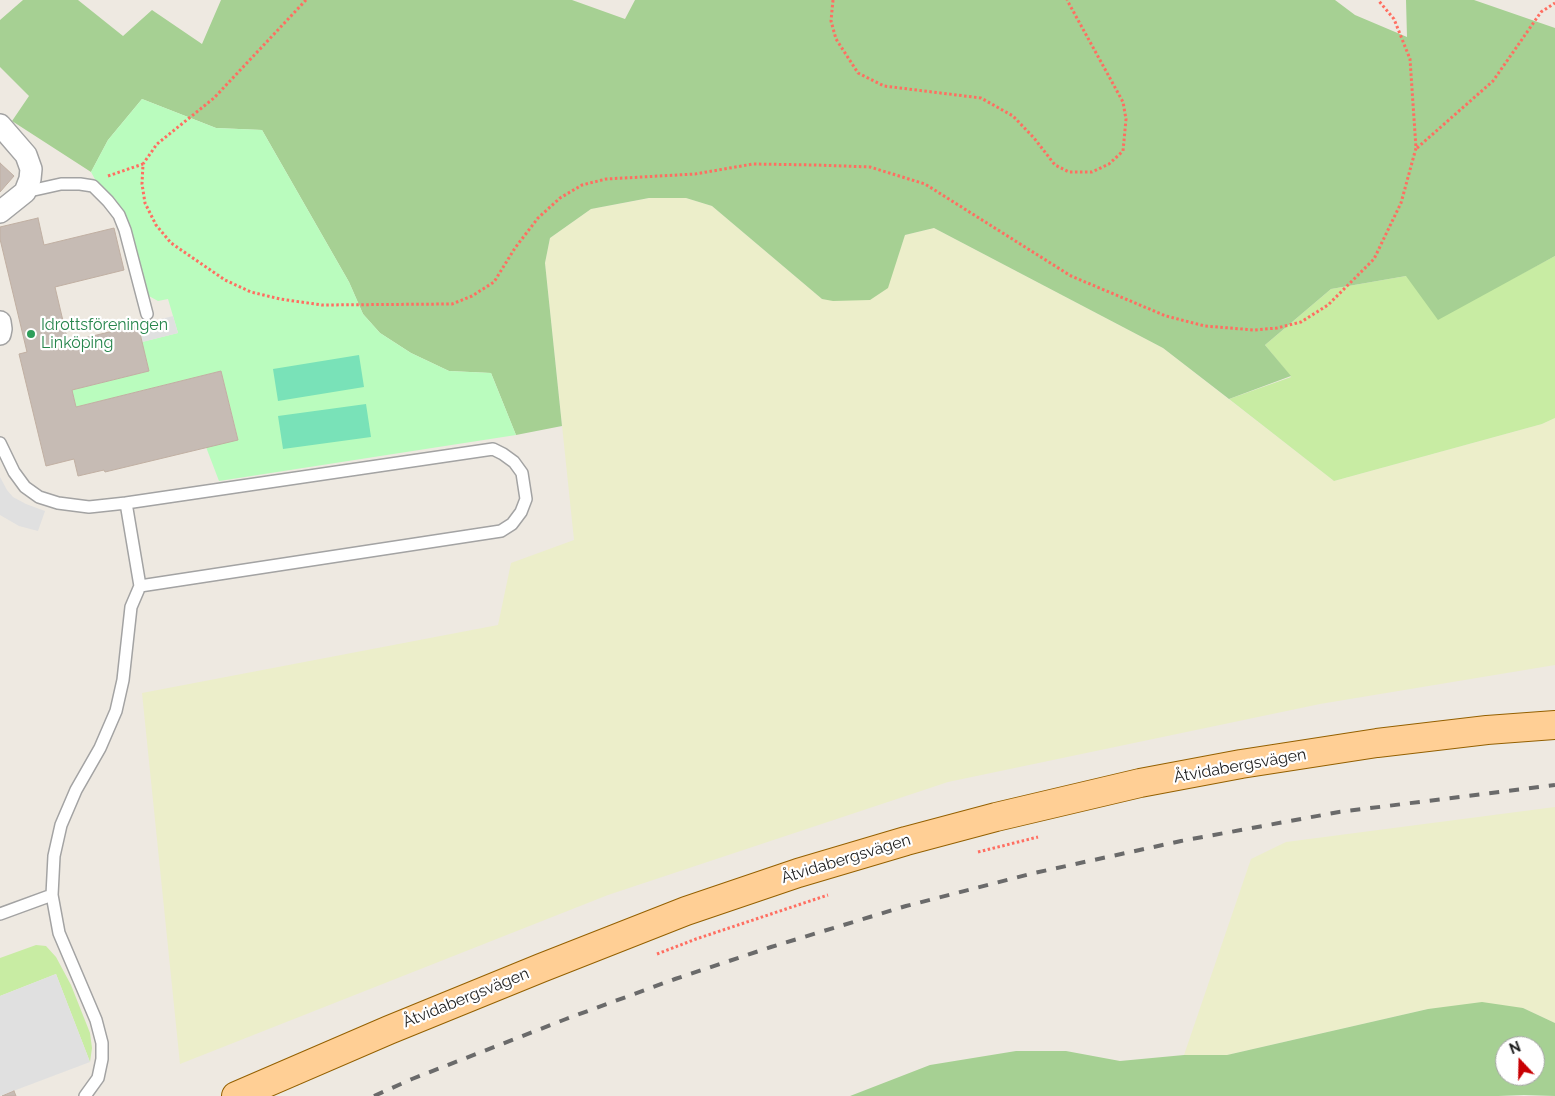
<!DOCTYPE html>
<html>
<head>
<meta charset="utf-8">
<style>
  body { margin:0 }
  #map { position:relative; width:1555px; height:1096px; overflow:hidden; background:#eee9e1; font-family:Raleway,sans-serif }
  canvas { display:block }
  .north { position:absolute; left:1495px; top:1036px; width:50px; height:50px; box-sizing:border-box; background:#fff; border:1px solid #a4a4a4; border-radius:50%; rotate:339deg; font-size:14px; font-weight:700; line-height:20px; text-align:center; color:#1c1c1c }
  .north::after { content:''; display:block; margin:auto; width:18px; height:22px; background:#c80003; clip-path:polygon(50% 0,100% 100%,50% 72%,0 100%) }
</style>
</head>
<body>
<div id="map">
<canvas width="1555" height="1096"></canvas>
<div class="north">N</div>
</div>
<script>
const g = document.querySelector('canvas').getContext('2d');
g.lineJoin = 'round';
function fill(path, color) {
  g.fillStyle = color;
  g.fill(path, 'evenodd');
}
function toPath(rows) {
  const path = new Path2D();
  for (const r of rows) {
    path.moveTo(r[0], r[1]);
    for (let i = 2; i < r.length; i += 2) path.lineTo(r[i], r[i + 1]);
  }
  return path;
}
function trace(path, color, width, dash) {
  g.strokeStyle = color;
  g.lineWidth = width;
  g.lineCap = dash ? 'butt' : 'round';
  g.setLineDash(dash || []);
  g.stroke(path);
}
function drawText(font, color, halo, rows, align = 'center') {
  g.font = font + ' Raleway,sans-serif';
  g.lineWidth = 4.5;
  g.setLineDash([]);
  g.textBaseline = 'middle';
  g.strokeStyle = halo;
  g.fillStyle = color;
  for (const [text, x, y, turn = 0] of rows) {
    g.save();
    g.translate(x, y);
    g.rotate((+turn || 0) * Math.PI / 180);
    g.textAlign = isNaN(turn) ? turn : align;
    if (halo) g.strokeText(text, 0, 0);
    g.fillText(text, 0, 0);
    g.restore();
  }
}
fill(toPath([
  [650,198,686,198,712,206,822,299,887,288,905,235,934,228,1163,348,1334,481,1542,424,1555,418,1555,665,1320,704,948,782,608,895,180,1064,142,693,498,625,511,563,574,540,545,263,550,238,591,209],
  [1555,807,1555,1023,1523,1008,1428,1009,1227,1055,1184,1055,1251,859,1286,842]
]), '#eceeca');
fill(toPath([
  [1555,256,1555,418,1542,424,1334,481,1229,399,1291,377,1265,345,1331,289,1406,276,1506,282],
  [36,945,46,946,56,957,71,985,90,1033,92,1048,90,1062,56,974,0,996,0,958]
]), '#c8eca3');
fill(toPath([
  [23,0,78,0,123,36,152,10,202,44,221,0,572,0,625,19,635,0,1335,0,1355,15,1407,37,1406,0,1474,0,1555,28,1555,256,1438,320,1406,276,1331,289,1265,345,1291,376,1229,399,1163,348,934,228,905,235,888,288,870,300,833,301,822,299,712,206,686,198,649,198,591,209,550,238,545,263,562,426,516,435,491,373,449,371,411,353,380,333,363,314,349,282,262,130,216,128,142,99,108,140,91,172,12,121,29,96,0,67,0,20],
  [1482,1002,1523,1008,1555,1023,1555,1096,1524,1095,1498,1096,850,1096,930,1065,1016,1051,1066,1051,1120,1061,1184,1055,1227,1055,1428,1009],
  [1505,1046,1535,1046,1535,1076,1505,1076]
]), '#a6d093');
fill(toPath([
  [142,99,216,128,262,130,349,282,363,314,380,333,411,353,449,371,491,373,516,435,219,481,206,447,238,439,221,371,76,407,72,390,149,371,142,342,178,333,168,299,158,301,147,295,124,214,116,200,96,181,91,172,108,140]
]), '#bafcbe');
fill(toPath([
  [359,355,364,387,278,401,273,369],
  [366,404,371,437,283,449,278,416]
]), '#79e2b8');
fill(toPath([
  [173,316,178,333,142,342,138,325],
  [0,477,7,490,13,497,26,504,45,511,38,531,19,526,0,515],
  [56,974,90,1062,0,1096,0,996]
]), '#e0e0e0');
const building = toPath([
  [0,163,14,176,0,192,0,163],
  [38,218,44,245,114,228,124,270,55,287,68,342,138,325,149,371,72,390,76,407,221,371,238,440,105,472,104,470,78,476,74,459,46,466,19,354,27,352,0,239,0,227,38,218],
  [14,1091,16,1096,2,1096,14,1091]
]);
fill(building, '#c6bbb4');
trace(building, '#c0afa2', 1);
const lane = toPath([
  [25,192,61,184,80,184,93,186,108,201,119,215,125,230,147,314],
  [0,443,14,472,25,487,39,497,58,503,89,507,126,503,493,449,503,454,514,462,522,473,526,499,521,512,512,524,501,531,140,586,126,503],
  [0,914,52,895],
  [85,1096,98,1078,102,1059,102,1043,96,1020,59,933,52,895,54,856,61,825,76,790,100,748,116,711,123,680,131,607,140,586]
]);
const street = toPath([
  [0,125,26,155,31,169,30,179,25,192,0,212],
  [0,322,1,329,0,334]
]);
const primary = toPath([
  [236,1096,389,1030,541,968,686,911,798,873,906,841,996,817,1140,783,1241,764,1377,743,1487,730,1555,725]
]);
trace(lane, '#a3a3a3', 14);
trace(street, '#a3a3a3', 24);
trace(primary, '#946000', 30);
trace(toPath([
  [306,0,214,98,157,144,143,164,142,184,145,203,156,225,171,243,225,280,251,292,280,299,322,305,452,304,472,296,494,282,515,248,538,218,560,198,582,185,606,179,695,174,753,164,816,165,870,167,925,184,1071,276,1166,316,1205,326,1254,330,1277,328,1301,322,1328,305,1374,259,1401,203,1416,148,1410,59,1394,19,1378,0],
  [833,0,831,21,836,39,858,73,884,86,981,98,1013,116,1034,138,1055,165,1069,172,1092,172,1109,164,1123,151,1126,119,1123,102,1067,0],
  [1417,148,1493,81,1541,12,1555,3],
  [108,176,143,164],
  [978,852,1038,837],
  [657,954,696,939,828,895]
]), '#ff6e61', 3, [2.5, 2.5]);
trace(lane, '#fff', 11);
trace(street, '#fff', 21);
trace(primary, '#ffcf95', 28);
trace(toPath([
  [374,1096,412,1079,566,1019,675,979,771,947,906,906,1034,873,1181,841,1339,812,1555,785]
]), '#6a6a6a', 4, [10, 10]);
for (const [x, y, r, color] of [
  [31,334,5,"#2e9e5b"]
]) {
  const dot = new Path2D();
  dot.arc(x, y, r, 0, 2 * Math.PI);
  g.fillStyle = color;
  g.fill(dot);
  trace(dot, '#fff', 2);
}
drawText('16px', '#27864d', '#fff', [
  ["Idrottsföreningen",41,325],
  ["Linköping",41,343]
], 'left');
drawText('16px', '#1c1c1c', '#fff', [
  ["Åtvidabergsvägen",1240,766,-10],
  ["Åtvidabergsvägen",846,859,-17],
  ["Åtvidabergsvägen",466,998,-22]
]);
</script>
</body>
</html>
